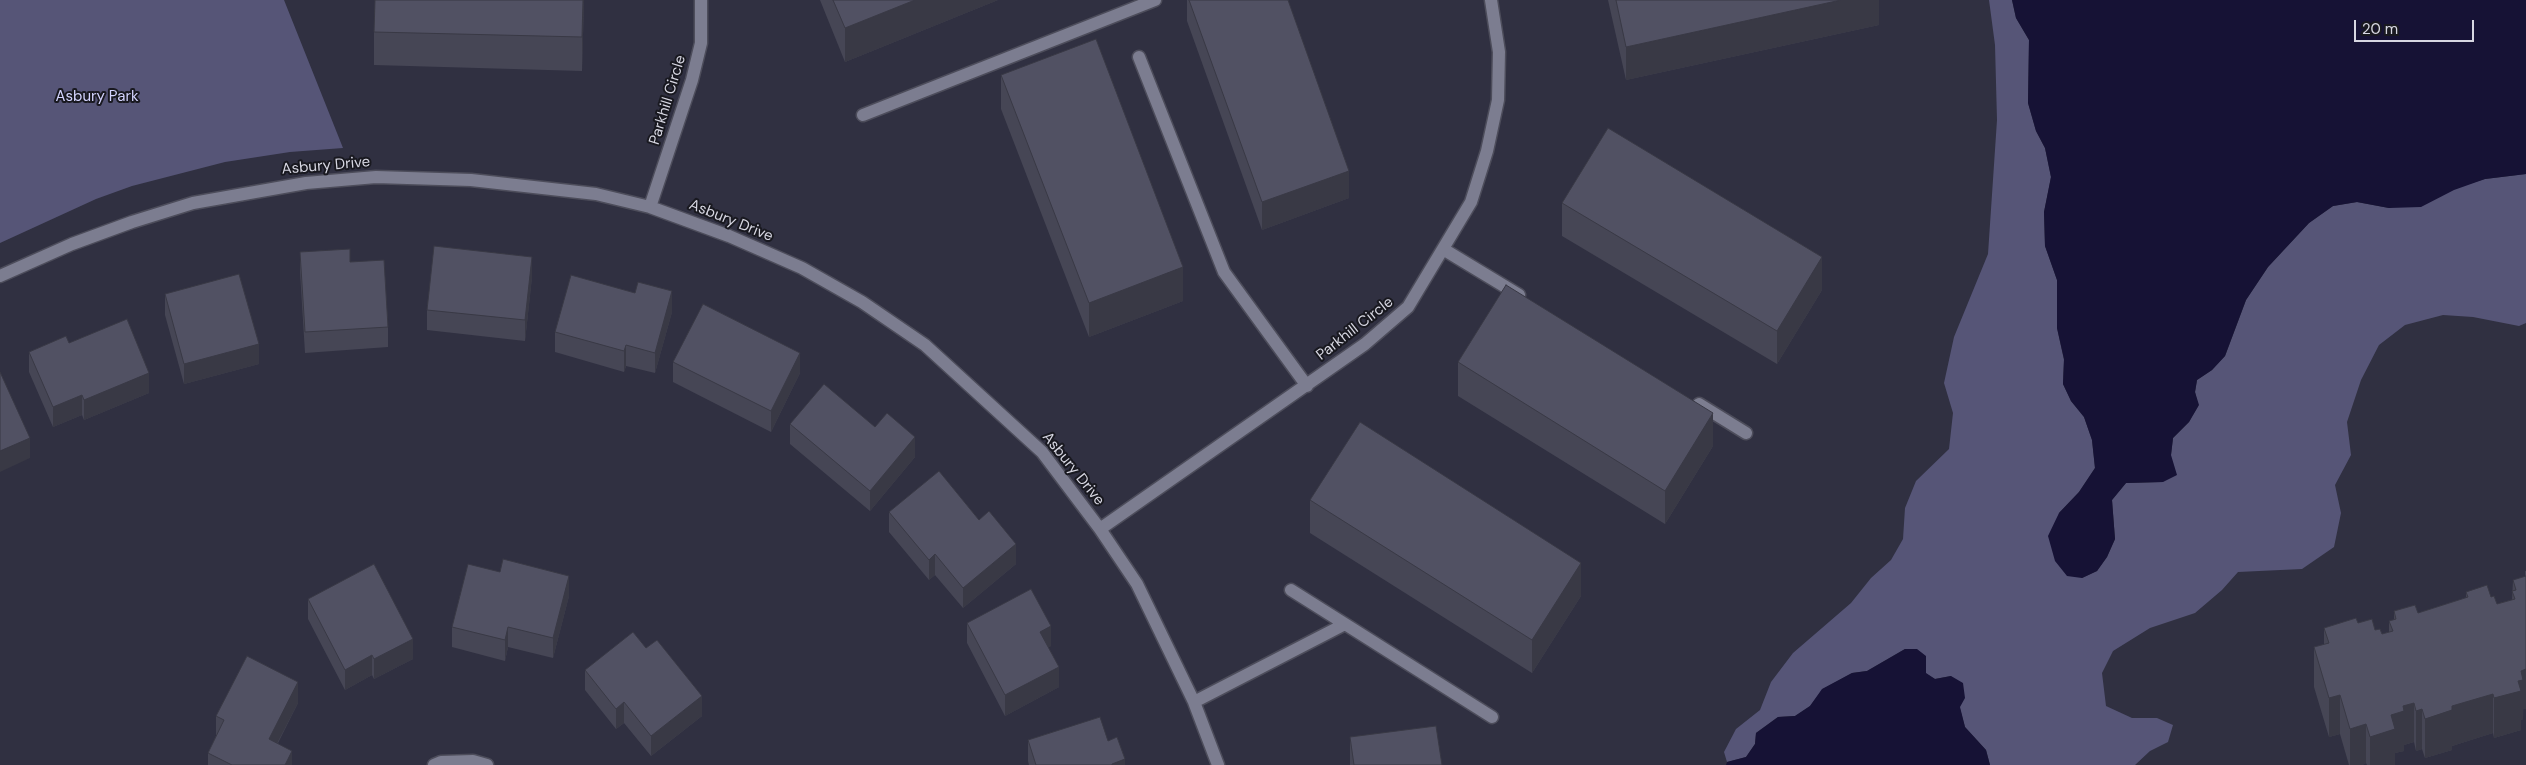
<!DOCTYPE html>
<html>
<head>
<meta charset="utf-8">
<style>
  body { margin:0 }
  #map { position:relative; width:2526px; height:765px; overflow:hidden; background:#303041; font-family:"DM Sans",sans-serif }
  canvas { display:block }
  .scale { position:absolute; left:2354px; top:20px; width:120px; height:22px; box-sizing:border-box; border:2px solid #d7d7e2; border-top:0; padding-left:6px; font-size:15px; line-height:18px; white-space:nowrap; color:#d7d7e2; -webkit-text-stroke:4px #191920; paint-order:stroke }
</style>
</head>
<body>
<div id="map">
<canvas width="2526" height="765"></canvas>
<div class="scale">20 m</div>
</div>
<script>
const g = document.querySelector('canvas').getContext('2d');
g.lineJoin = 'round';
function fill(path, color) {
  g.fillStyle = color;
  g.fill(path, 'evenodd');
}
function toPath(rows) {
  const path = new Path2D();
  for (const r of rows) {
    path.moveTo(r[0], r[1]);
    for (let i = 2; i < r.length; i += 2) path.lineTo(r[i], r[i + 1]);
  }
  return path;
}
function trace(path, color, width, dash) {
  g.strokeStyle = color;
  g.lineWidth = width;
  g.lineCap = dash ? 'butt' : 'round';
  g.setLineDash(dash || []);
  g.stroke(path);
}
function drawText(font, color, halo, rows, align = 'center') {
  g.font = font + ' "DM Sans",sans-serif';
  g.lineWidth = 4;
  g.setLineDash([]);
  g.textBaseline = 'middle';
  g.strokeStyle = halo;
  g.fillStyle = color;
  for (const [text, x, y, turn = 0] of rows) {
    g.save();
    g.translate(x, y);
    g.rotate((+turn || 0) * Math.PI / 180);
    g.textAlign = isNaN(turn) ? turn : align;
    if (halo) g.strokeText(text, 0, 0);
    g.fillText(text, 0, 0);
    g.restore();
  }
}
fill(toPath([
  [0,0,284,0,343,148,290,152,225,162,132,186,96,199,0,243],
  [1989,0,2012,0,2016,18,2029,40,2028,103,2036,131,2045,148,2051,177,2044,212,2045,246,2057,280,2057,328,2064,360,2063,384,2071,401,2084,417,2092,440,2095,468,2079,492,2059,513,2082,578,2097,571,2107,557,2115,539,2112,500,2126,483,2163,482,2171,455,2173,438,2189,422,2198,406,2195,392,2197,380,2212,370,2225,356,2246,300,2268,267,2309,223,2333,206,2357,202,2389,208,2485,179,2526,174,2526,323,2519,326,2473,317,2443,315,2405,325,2379,345,2361,380,2347,422,2351,455,2335,485,2341,513,2334,547,2302,569,2238,572,2222,590,2195,613,2150,628,2113,651,2102,673,2106,706,2132,718,2157,718,2173,725,2168,742,2150,751,2135,765,1990,765,1986,750,1965,727,1951,676,1935,679,1925,673,1917,650,1905,649,1867,671,1852,673,1823,689,1810,706,1795,716,1778,717,1756,733,1755,744,1746,757,1727,762,1724,752,1736,729,1760,710,1771,682,1793,653,1851,603,1871,578,1891,560,1903,539,1905,508,1916,481,1949,449,1953,413,1944,383,1954,337,1988,254,1997,120,1995,45]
]), '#565577');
fill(toPath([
  [2012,0,2526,0,2526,174,2485,179,2454,190,2421,207,2389,208,2357,202,2333,206,2309,223,2268,267,2246,300,2225,356,2212,370,2197,380,2195,392,2199,405,2189,422,2173,438,2171,455,2177,475,2163,482,2126,483,2112,500,2115,539,2107,557,2097,571,2082,578,2067,576,2055,561,2048,536,2059,513,2079,492,2095,468,2092,440,2084,417,2071,401,2063,384,2064,359,2057,328,2057,280,2045,246,2044,212,2051,177,2045,148,2036,131,2028,103,2029,40,2016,18],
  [1905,649,1917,649,1926,656,1926,673,1935,679,1951,676,1963,683,1965,698,1960,707,1965,727,1986,750,1990,765,1726,765,1727,762,1746,757,1755,744,1756,733,1778,717,1795,716,1810,706,1822,689,1852,673,1867,671]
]), '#161235');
const minor = toPath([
  [1139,57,1224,272,1307,386],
  [863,115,1155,0],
  [650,207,692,80,701,43,701,0],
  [1443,249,1519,295],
  [0,276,72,244,132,222,193,203,306,183,376,177,471,180,596,194,650,207,729,236,802,268,862,302,925,345,1042,452,1100,529,1137,584,1194,702,1218,765],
  [1699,404,1746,433],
  [1100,529,1365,344,1408,307,1471,202,1487,151,1498,100,1499,52,1491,0],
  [1291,590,1345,624],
  [1194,702,1345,624,1492,717],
  [434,765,441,762,473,761,487,765]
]);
trace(minor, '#4d4d5b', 15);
trace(minor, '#7c7d90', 12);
fill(toPath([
  [584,0,582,71,374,65,374,32],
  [820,0,998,0,845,62],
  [1187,0,1288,0,1349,198,1262,230,1187,21],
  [1608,0,1879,0,1879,25,1626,80],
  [1001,75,1183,301,1089,337,1001,109],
  [1562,203,1822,290,1777,364,1562,236],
  [300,252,350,262,388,327,388,347,305,353,300,272],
  [532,277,525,341,427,330,427,310],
  [165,294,259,364,184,384,165,315],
  [672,312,655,373,626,366,624,372,555,352,555,332],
  [69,343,149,393,84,420,82,415,53,427,29,372,29,352],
  [673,362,800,373,771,432,673,382],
  [1458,362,1713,446,1665,524,1458,396],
  [790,424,875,427,915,457,870,511,790,444],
  [1310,500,1581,596,1532,673,1310,533],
  [889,512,1016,564,963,608,935,575,929,580,889,532],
  [2525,571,2526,571,2523,719,2521,720,2521,730,2494,738,2493,733,2452,746,2452,750,2425,758,2422,749,2416,751,2414,742,2404,745,2404,751,2395,753,2395,765,2367,765,2366,763,2362,765,2349,765,2340,734,2329,737,2314,687,2314,647,2324,645,2324,628,2358,623,2375,630,2382,634,2389,632,2389,621,2394,620,2394,611,2418,613,2466,598,2466,592,2491,597,2497,604,2512,600,2513,580,2525,577],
  [569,596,553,658,508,647,505,661,452,647,452,627],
  [308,599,413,659,374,679,372,675,345,690,308,619],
  [967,623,1051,646,1048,647,1059,687,1005,716,967,643],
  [585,670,702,716,651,756,624,723,616,729,585,690],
  [298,703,278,743,292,765,208,765,208,753,216,736,216,716],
  [1350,737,1442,765,1350,765],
  [1028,740,1108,741,1125,765,1029,765,1028,761]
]), '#464655');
fill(toPath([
  [583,0,584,0,582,71,582,37],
  [915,0,998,0,845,62,845,28],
  [1841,0,1879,0,1879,25,1626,80,1626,47],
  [1349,171,1349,198,1262,230,1262,202],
  [532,257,532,277,525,341,525,320],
  [1822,257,1822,290,1777,364,1777,331],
  [1183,267,1183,301,1089,337,1089,303],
  [672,291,672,312,655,373,655,353],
  [259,344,259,364,184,384,184,364],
  [626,345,626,366,624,372,624,351],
  [800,353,800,373,771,432,771,411],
  [149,373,149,393,84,420,84,400],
  [82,395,82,415,53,427,53,407],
  [1713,413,1713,446,1665,524,1665,491],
  [915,437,915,457,870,511,870,491],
  [30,438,30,458,0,472,0,451],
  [1016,544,1016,564,963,608,963,588],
  [935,554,935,575,929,580,929,560],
  [1581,563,1581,596,1532,673,1532,640],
  [569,576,569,596,553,658,553,638],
  [1051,626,1051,646,1040,652,1040,632],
  [508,627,508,647,505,661,505,640],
  [413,639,413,659,374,679,374,659],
  [372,655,372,675,345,690,345,670],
  [1059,667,1059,687,1005,716,1005,695],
  [2526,669,2526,709,2523,709,2523,719,2521,720,2521,730,2494,738,2494,698,2518,681,2521,671],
  [298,682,298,703,269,759,269,739],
  [2493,694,2493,733,2452,746,2452,750,2425,758,2425,719,2452,706],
  [2340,695,2340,734,2329,737,2329,698],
  [702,696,702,716,651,756,651,736],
  [624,702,624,723,616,729,616,709],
  [2414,703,2414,742,2404,745,2404,751,2395,753,2395,765,2370,765,2370,737,2391,715,2403,706],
  [2422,709,2422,749,2416,751,2416,711],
  [2366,724,2366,763,2362,765,2350,765,2350,729],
  [292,751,292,765,285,765],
  [1125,759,1125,765,1112,765,1112,764]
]), '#393945');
const building = toPath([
  [375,0,583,0,582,37,374,32,375,0],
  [833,0,915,0,845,28,833,0],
  [1189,0,1288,0,1349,171,1262,202,1189,0],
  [1616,0,1841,0,1626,47,1616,0],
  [1096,39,1183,267,1089,303,1001,75,1096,39],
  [1608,128,1822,257,1777,331,1562,203,1608,128],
  [434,246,532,257,525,320,427,310,434,246],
  [350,249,350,262,384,260,388,327,305,332,300,252,350,249],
  [239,274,259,344,184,364,165,294,239,274],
  [571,275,635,293,638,282,672,291,655,353,626,345,624,351,555,332,571,275],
  [1506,285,1713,413,1665,491,1458,362,1506,285],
  [703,304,800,353,771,411,673,362,703,304],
  [127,319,149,373,84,400,82,395,53,407,29,352,66,336,69,343,127,319],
  [0,372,30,438,0,451,0,372],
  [824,384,875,427,887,413,915,437,870,491,790,424,824,384],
  [1360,422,1581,563,1532,640,1310,500,1360,422],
  [939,471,979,520,989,511,1016,544,963,588,935,554,929,560,889,512,939,471],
  [503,559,569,576,553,638,508,627,505,640,452,627,468,564,500,572,503,559],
  [374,564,413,639,374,659,372,655,345,670,308,599,374,564],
  [2526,576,2526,669,2521,671,2523,680,2518,681,2521,691,2494,698,2493,694,2452,706,2452,710,2425,719,2422,709,2416,711,2414,703,2403,706,2404,711,2391,715,2395,729,2370,737,2366,724,2350,729,2340,695,2329,698,2314,647,2329,643,2324,628,2356,618,2358,623,2372,619,2375,630,2380,629,2382,634,2393,631,2389,621,2396,619,2394,611,2415,605,2418,613,2468,597,2466,592,2487,585,2491,597,2494,596,2497,604,2515,599,2512,591,2516,590,2513,580,2526,576],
  [1031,589,1051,626,1040,632,1059,667,1005,695,967,623,1031,589],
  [633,632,646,648,657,640,702,696,651,736,624,702,616,709,585,670,633,632],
  [247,656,298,682,269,739,292,751,285,765,232,765,208,753,224,720,216,716,247,656],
  [1100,717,1108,741,1117,737,1125,759,1112,764,1112,765,1036,765,1028,740,1100,717],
  [1436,726,1442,765,1354,765,1350,737,1436,726]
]);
fill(building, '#515163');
trace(building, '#393945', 1);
drawText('15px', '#d3d3fd', '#191920', [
  ["Asbury Park",97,97]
]);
drawText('15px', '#d7d7e2', '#191920', [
  ["Parkhill Circle",668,100,-73],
  ["Asbury Drive",326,166,-5],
  ["Asbury Drive",731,221,22],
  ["Parkhill Circle",1355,329,-38],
  ["Asbury Drive",1073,469,51]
]);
</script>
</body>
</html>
